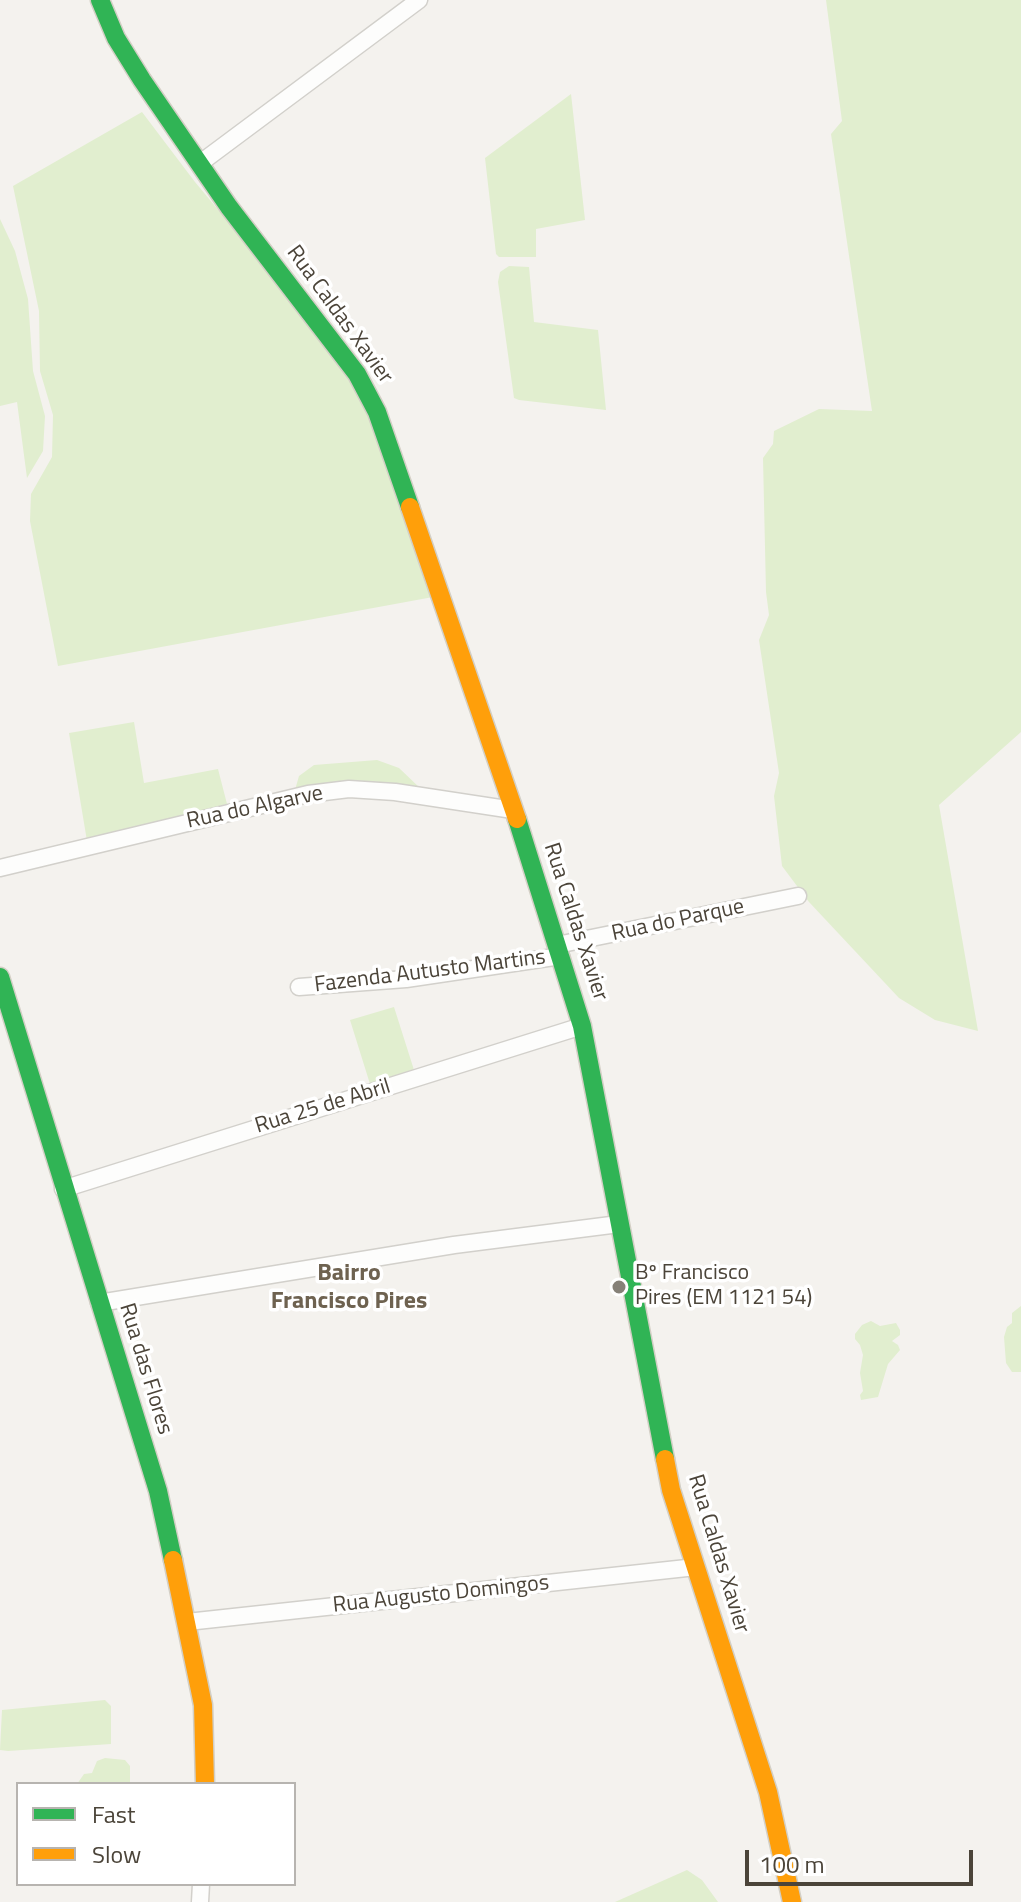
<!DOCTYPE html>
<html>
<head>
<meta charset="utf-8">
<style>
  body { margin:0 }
  #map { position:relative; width:1021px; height:1902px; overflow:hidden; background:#f4f2ee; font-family:"Titillium Web",sans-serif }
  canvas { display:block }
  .legend { position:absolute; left:16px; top:1782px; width:280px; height:104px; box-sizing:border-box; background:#fff; border:2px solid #b7b4b0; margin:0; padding:10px 14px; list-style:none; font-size:24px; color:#4b4439 }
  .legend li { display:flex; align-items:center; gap:16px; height:40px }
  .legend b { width:40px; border:2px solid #b7b4b0 }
  .scale { position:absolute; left:745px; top:1850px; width:228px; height:36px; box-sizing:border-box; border:4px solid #4b4439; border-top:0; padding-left:10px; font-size:24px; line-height:28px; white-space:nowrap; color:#4b4439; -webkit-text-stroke:6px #fff; paint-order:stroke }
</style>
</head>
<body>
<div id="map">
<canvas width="1021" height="1902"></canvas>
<ul class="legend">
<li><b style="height:10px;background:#30b455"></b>Fast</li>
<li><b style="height:10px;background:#ff9f0a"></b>Slow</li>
</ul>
<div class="scale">100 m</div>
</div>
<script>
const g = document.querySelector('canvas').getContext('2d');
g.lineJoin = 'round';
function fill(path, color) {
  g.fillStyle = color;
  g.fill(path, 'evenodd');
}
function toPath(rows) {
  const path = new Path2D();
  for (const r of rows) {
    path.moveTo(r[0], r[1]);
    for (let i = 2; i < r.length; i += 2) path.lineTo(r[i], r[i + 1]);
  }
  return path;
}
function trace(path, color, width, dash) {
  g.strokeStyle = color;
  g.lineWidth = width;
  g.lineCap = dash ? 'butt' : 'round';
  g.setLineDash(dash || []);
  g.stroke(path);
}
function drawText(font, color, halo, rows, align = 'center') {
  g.font = font + ' "Titillium Web",sans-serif';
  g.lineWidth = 7;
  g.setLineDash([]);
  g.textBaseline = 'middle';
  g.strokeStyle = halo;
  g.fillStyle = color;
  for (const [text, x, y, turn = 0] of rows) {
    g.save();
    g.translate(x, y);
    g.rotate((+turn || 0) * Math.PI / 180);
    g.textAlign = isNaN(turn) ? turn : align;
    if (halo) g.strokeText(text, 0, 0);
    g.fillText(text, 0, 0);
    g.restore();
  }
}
fill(toPath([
  [826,0,1021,0,1021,732,939,805,978,1031,935,1020,899,998,809,902,782,866,774,796,779,773,759,640,769,615,766,592,763,458,773,444,774,431,819,409,872,411,831,134,842,121],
  [571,94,585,220,536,229,536,257,499,257,496,254,485,158],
  [142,112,195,182,299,307,358,394,388,460,433,597,58,666,30,521,31,494,52,457,53,415,40,371,39,311,13,186],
  [0,219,15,251,28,299,33,371,45,416,43,451,27,478,17,402,0,406],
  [509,266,529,267,534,322,598,330,606,410,519,400,514,398,498,282,500,272],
  [134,722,144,783,218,769,227,804,87,841,69,733],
  [377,760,399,768,421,789,295,790,299,776,314,765],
  [394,1007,414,1070,370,1084,350,1020],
  [1021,1306,1021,1372,1012,1372,1006,1363,1004,1337,1007,1327,1012,1323,1012,1313],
  [871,1321,880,1326,896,1323,900,1330,900,1335,892,1341,898,1345,900,1350,888,1364,878,1397,861,1400,860,1395,863,1391,860,1373,863,1355,860,1345,855,1339,855,1334,862,1325],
  [105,1700,111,1706,111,1744,8,1751,0,1750,2,1710],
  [105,1758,125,1760,130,1766,130,1784,77,1784,84,1774,92,1773,97,1761],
  [687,1870,702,1880,718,1902,615,1902]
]), '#e1eecf');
const street = toPath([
  [199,164,419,0],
  [0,868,308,794,349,789,395,792,513,810],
  [557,945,798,896],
  [299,987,406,979,561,956],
  [63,1189,582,1026],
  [99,1303,454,1245,619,1224],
  [187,1622,696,1567],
  [200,1902,201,1884]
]);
const fast = toPath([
  [100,0,116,38,142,80,229,207,357,374,377,412,410,507],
  [517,819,582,1026,665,1459],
  [0,977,158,1491,173,1560]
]);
const slow = toPath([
  [410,507,517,819],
  [665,1459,671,1490,768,1792,792,1902],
  [173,1560,203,1705,205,1784]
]);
trace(street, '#d2d0cb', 19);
trace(fast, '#d3cfc5', 21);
trace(slow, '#d3cfc5', 21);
trace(street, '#fdfdfc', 16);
trace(fast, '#30b455', 18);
trace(slow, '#ff9f0a', 18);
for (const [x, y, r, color] of [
  [619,1287,8,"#868178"]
]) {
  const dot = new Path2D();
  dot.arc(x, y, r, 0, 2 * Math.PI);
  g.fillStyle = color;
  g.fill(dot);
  trace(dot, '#fff', 3);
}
drawText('22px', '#4b4439', '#fff', [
  ["Rua Caldas Xavier",339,315,54],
  ["Rua do Algarve",255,808,-12],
  ["Rua do Parque",678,921,-12],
  ["Rua Caldas Xavier",575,922,72],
  ["Fazenda Autusto Martins",430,972,-7],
  ["Rua 25 de Abril",323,1107,-17],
  ["Rua das Flores",145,1369,73],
  ["Rua Caldas Xavier",718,1554,73],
  ["Rua Augusto Domingos",441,1595,-6]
]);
drawText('22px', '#4b4439', '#fff', [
  ["Bº Francisco",635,1274],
  ["Pires (EM 1121 54)",635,1299]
], 'left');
drawText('bold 24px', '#6e6250', '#fff', [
  ["Bairro",349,1274],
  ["Francisco Pires",349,1302]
]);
</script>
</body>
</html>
